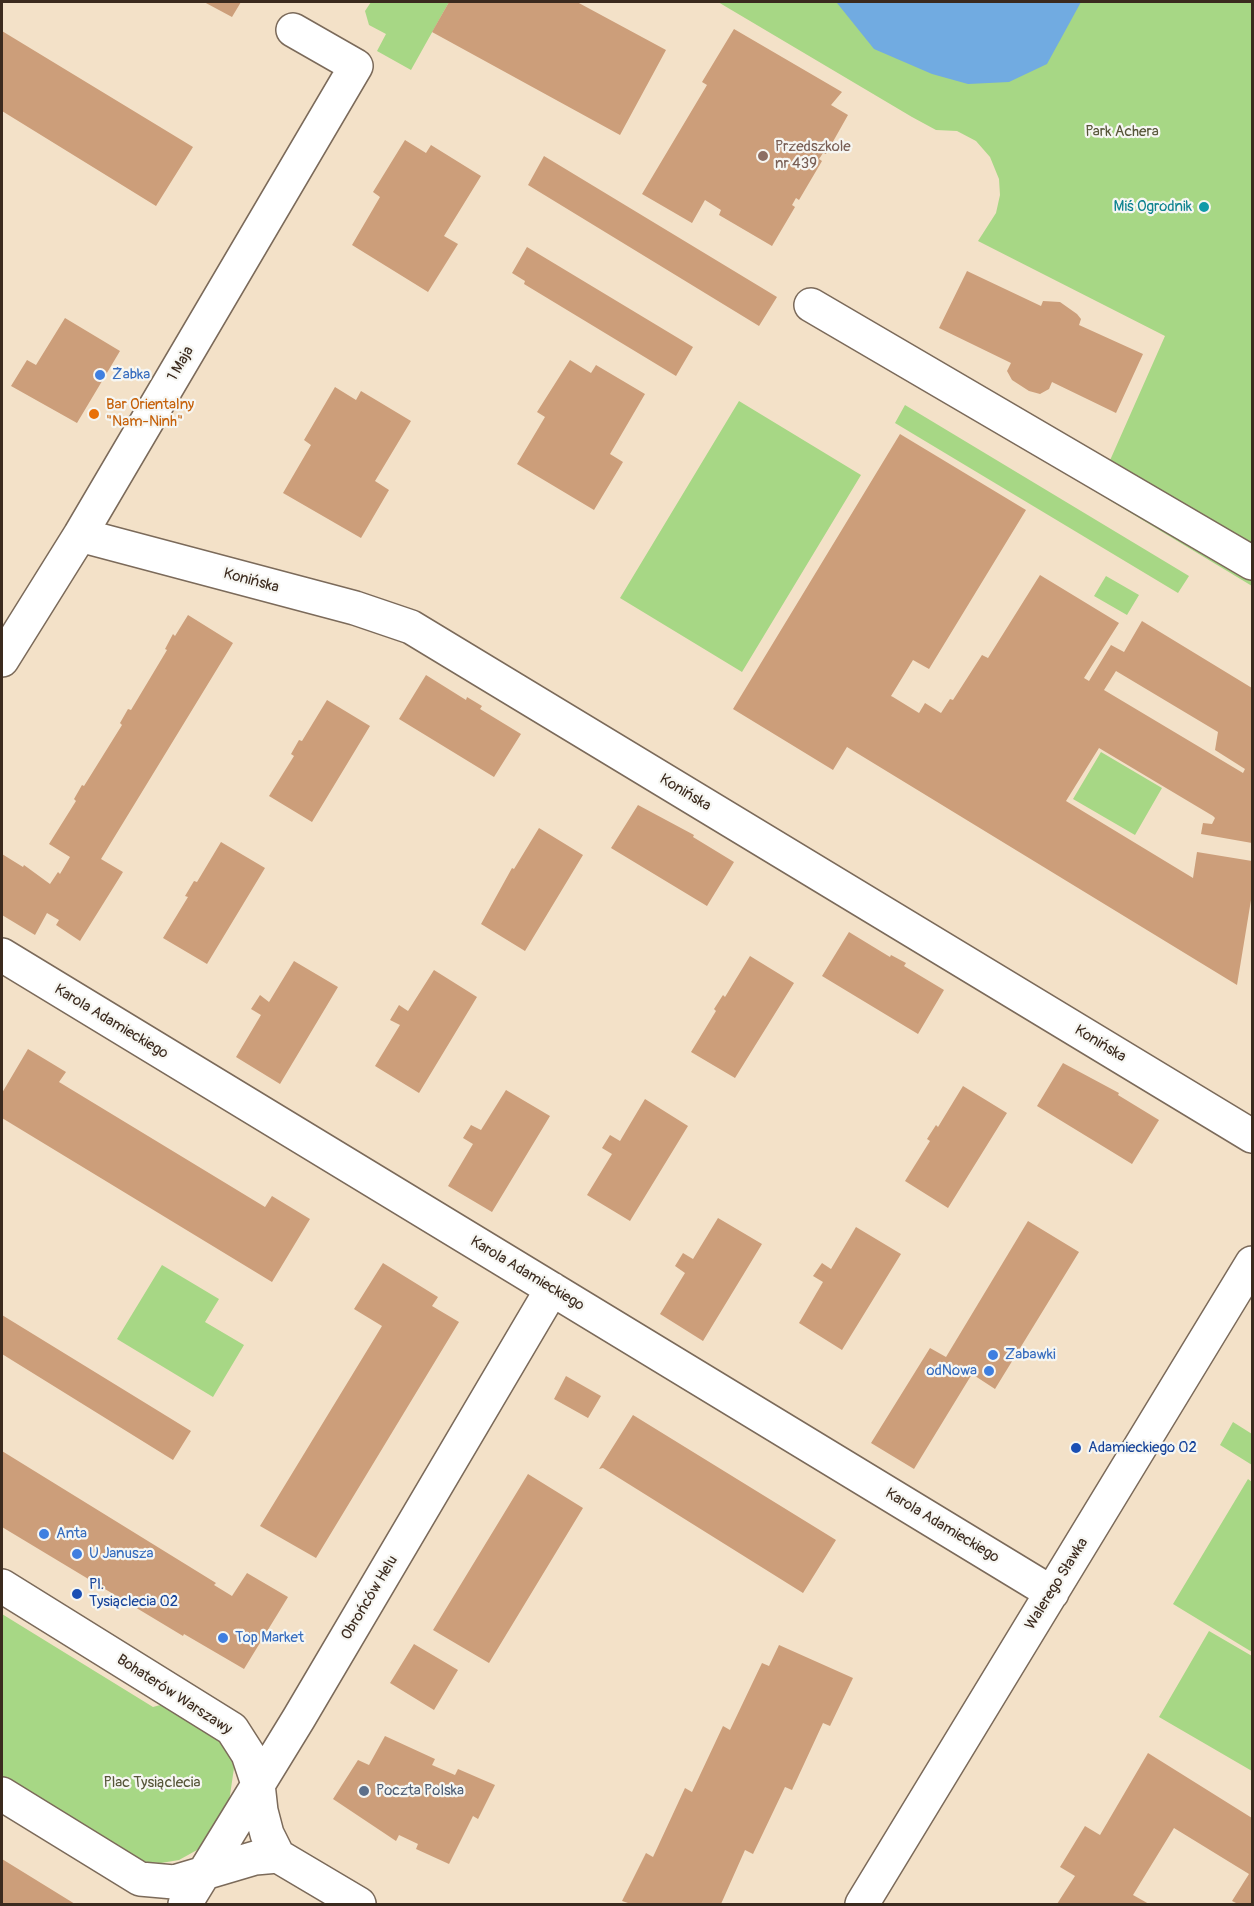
<!DOCTYPE html>
<html>
<head>
<meta charset="utf-8">
<style>
  body { margin:0 }
  #map { position:relative; width:1254px; height:1906px; overflow:hidden; background:#f3e1c8; font-family:Pangolin,sans-serif }
  canvas { display:block }
  .frame { position:absolute; inset:0; border:3px solid #3b2a1e; pointer-events:none }
</style>
</head>
<body>
<div id="map">
<canvas width="1254" height="1906"></canvas>
<div class="frame"></div>
</div>
<script>
const g = document.querySelector('canvas').getContext('2d');
g.lineJoin = 'round';
function fill(path, color) {
  g.fillStyle = color;
  g.fill(path, 'evenodd');
}
function toPath(rows) {
  const path = new Path2D();
  for (const r of rows) {
    path.moveTo(r[0], r[1]);
    for (let i = 2; i < r.length; i += 2) path.lineTo(r[i], r[i + 1]);
  }
  return path;
}
function trace(path, color, width, dash) {
  g.strokeStyle = color;
  g.lineWidth = width;
  g.lineCap = dash ? 'butt' : 'round';
  g.setLineDash(dash || []);
  g.stroke(path);
}
function drawText(font, color, halo, rows, align = 'center') {
  g.font = font + ' Pangolin,sans-serif';
  g.lineWidth = 4.5;
  g.setLineDash([]);
  g.textBaseline = 'middle';
  g.strokeStyle = halo;
  g.fillStyle = color;
  for (const [text, x, y, turn = 0] of rows) {
    g.save();
    g.translate(x, y);
    g.rotate((+turn || 0) * Math.PI / 180);
    g.textAlign = isNaN(turn) ? turn : align;
    if (halo) g.strokeText(text, 0, 0);
    g.fillText(text, 0, 0);
    g.restore();
  }
}
fill(toPath([
  [371,2,449,2,411,70,377,51,386,34,369,25,365,11],
  [718,2,1252,2,1252,586,1096,492,1165,336,978,241,996,213,1000,195,999,179,990,157,976,141,957,131,936,130,912,117],
  [739,401,861,475,742,672,620,598],
  [905,405,1189,576,1178,593,895,423],
  [1106,576,1139,595,1127,615,1094,596],
  [1101,752,1162,788,1135,835,1073,799],
  [162,1265,219,1299,205,1322,244,1345,213,1397,117,1339],
  [1233,1422,1252,1434,1252,1465,1220,1445],
  [1248,1479,1252,1482,1252,1652,1173,1604],
  [2,1614,153,1707,171,1702,204,1723,228,1750,234,1768,229,1802,209,1836,197,1850,179,1860,161,1863,136,1861,2,1780],
  [1209,1631,1252,1656,1252,1771,1159,1717]
]), '#a7d785');
fill(toPath([
  [837,3,837,2,1081,2,1047,64,1009,82,968,84,932,74,874,49]
]), '#71abe1');
fill(toPath([
  [204,2,241,2,232,17],
  [449,2,577,2,666,50,620,135,432,32],
  [734,29,842,92,831,105,848,115,826,154,823,153,819,159,822,161,799,200,796,198,792,205,795,207,772,246,719,215,721,210,705,200,692,223,642,194,707,85,702,82],
  [2,31,193,147,156,206,2,111],
  [405,140,426,153,431,145,481,176,444,236,458,244,428,292,352,245,380,197,373,192],
  [544,156,777,297,759,326,528,185],
  [527,247,693,347,676,376,524,284,525,281,512,273],
  [967,271,1041,306,1043,301,1060,302,1077,314,1081,319,1079,325,1143,354,1116,413,1052,382,1049,389,1040,394,1029,391,1012,380,1007,371,1011,363,939,328],
  [65,318,120,351,77,423,11,386,27,360,36,365],
  [570,360,591,373,596,365,645,394,610,454,623,462,594,510,517,464,545,417,537,412],
  [335,387,356,400,361,391,411,421,375,481,389,490,361,538,283,493,311,445,304,440],
  [900,434,1026,510,929,669,913,660,891,696,893,697,919,713,925,703,941,713,950,699,953,700,982,655,988,658,1040,575,1119,623,1084,678,1089,681,1111,645,1124,652,1142,621,1252,688,1252,843,1201,834,1203,823,1212,824,1215,818,1213,816,1099,748,1066,801,1193,878,1197,852,1252,861,1252,894,1237,985,847,747,833,770,733,709],
  [1116,671,1218,732,1215,750,1245,769,1243,773,1104,690],
  [188,615,233,643,101,859,123,872,80,941,56,925,59,920,47,913,35,935,2,915,2,854,23,867,24,865,50,884,58,872,60,874,70,857,49,844,76,801,74,799,82,785,84,786,122,725,120,723,128,709,131,710,167,650,165,649,173,634,175,636],
  [426,675,466,700,467,697,482,706,480,709,521,734,494,777,399,719],
  [327,700,370,726,312,822,269,796,294,756,291,754,299,740,302,741],
  [638,805,694,835,693,837,734,862,707,906,611,848],
  [539,828,583,855,525,951,481,924,512,868,514,869],
  [221,842,265,868,207,964,163,938,188,897,185,896,194,881,197,882],
  [849,932,890,957,891,955,906,963,904,966,944,990,918,1034,822,976],
  [750,956,794,983,735,1078,691,1052,716,1011,714,1009,723,995,725,997],
  [294,961,338,987,280,1084,236,1057,261,1015,251,1009,260,995,269,1002],
  [434,970,477,997,419,1093,375,1066,400,1025,390,1020,399,1005,408,1011],
  [28,1049,66,1072,59,1082,265,1207,272,1196,310,1219,272,1282,2,1118,2,1093],
  [1063,1063,1119,1093,1118,1095,1159,1120,1132,1164,1037,1106],
  [963,1086,1007,1113,948,1208,905,1181,930,1141,927,1139,936,1125,938,1127],
  [506,1090,550,1116,492,1212,448,1186,473,1144,463,1138,471,1125,481,1130],
  [645,1099,688,1126,630,1221,587,1195,612,1154,602,1148,610,1135,620,1141],
  [718,1218,762,1244,703,1341,660,1314,685,1273,675,1266,683,1253,693,1259],
  [1028,1221,1079,1252,995,1389,972,1374,914,1469,871,1443,930,1348,946,1357],
  [856,1227,901,1254,842,1350,799,1323,823,1282,813,1276,822,1263,831,1269],
  [383,1263,438,1297,432,1306,459,1322,316,1558,260,1526,382,1326,354,1309],
  [2,1315,191,1431,173,1460,2,1354],
  [566,1376,601,1396,588,1418,554,1399],
  [633,1415,836,1540,803,1593,603,1468,599,1469],
  [2,1451,216,1583,214,1585,232,1596,247,1573,288,1597,244,1669,184,1634,183,1636,2,1527],
  [528,1474,583,1508,489,1663,433,1630],
  [414,1644,458,1670,434,1710,390,1683],
  [779,1645,853,1678,830,1726,823,1723,792,1790,785,1787,753,1854,745,1850,721,1904,631,1904,622,1901,646,1853,653,1857,685,1788,692,1792,723,1726,730,1730,762,1663,769,1666],
  [385,1736,435,1759,432,1765,455,1775,458,1769,495,1785,478,1819,473,1816,449,1864,416,1849,418,1844,399,1835,396,1841,333,1799,358,1760,369,1765],
  [1148,1753,1252,1818,1252,1904,1238,1904,1232,1901,1249,1874,1174,1828,1133,1895,1149,1904,1057,1904,1075,1876,1060,1867,1085,1826,1100,1835],
  [2,1859,75,1904,2,1904]
]), '#cc9e7a');
const minor = toPath([
  [811,305,1252,563],
  [80,535,355,608,411,627,1252,1136],
  [2,660,80,535,356,66,293,30],
  [2,955,1052,1593],
  [2,1586,232,1729,248,1754,258,1784,261,1811,267,1834,278,1856,359,1904],
  [2,1794,140,1879,174,1882,255,1858,278,1856],
  [185,1904,299,1718,552,1289],
  [862,1904,1252,1263]
]);
trace(minor, '#7b6a5a', 36);
trace(minor, '#fff', 33);
for (const [x, y, r, color] of [
  [763,156,6,"#8d6e63"],
  [1204,207,6,"#0f9aa8"],
  [100,375,6,"#3f7fe0"],
  [94,414,6,"#e8710a"],
  [993,1355,6,"#3f7fe0"],
  [989,1371,6,"#3f7fe0"],
  [1076,1448,6,"#1a4fb4"],
  [44,1534,6,"#3f7fe0"],
  [77,1554,6,"#3f7fe0"],
  [77,1594,6,"#1a4fb4"],
  [223,1638,6,"#3f7fe0"],
  [364,1791,6,"#5c6f8a"]
]) {
  const dot = new Path2D();
  dot.arc(x, y, r, 0, 2 * Math.PI);
  g.fillStyle = color;
  g.fill(dot);
  trace(dot, '#f6f6f2', 2);
}
drawText('15px', '#565538', '#f6f6f2', [
  ["Park Achera",1122,132],
  ["Plac Tysiąclecia",152,1783]
]);
drawText('15px', '#785e54', '#f6f6f2', [
  ["Przedszkole",775,147],
  ["nr 439",775,164]
], 'left');
drawText('15px', '#0d838f', '#f6f6f2', [
  ["Miś Ogrodnik",1192,207]
], 'right');
drawText('15px', '#3b2a1e', '#f6f6f2', [
  ["1 Maja",181,364,-60],
  ["Konińska",251,581,15],
  ["Konińska",685,793,31],
  ["Karola Adamieckiego",111,1022,31],
  ["Konińska",1100,1044,31],
  ["Karola Adamieckiego",527,1274,31],
  ["Karola Adamieckiego",942,1526,31],
  ["Walerego Sławka",1057,1584,-58],
  ["Obrońców Helu",370,1598,-59],
  ["Bohaterów Warszawy",174,1695,33]
]);
drawText('15px', '#366cbe', '#f6f6f2', [
  ["Żabka",112,375],
  ["Zabawki",1005,1355],
  ["odNowa",977,1371,"right"],
  ["Anta",56,1534],
  ["U Janusza",89,1554],
  ["Top Market",235,1638]
], 'left');
drawText('15px', '#c56008', '#f6f6f2', [
  ["Bar Orientalny",106,405],
  ["\"Nam-Ninh\"",106,422]
], 'left');
drawText('15px', '#164399', '#f6f6f2', [
  ["Adamieckiego 02",1088,1448],
  ["Pl.",89,1585],
  ["Tysiąclecia 02",89,1602]
], 'left');
drawText('15px', '#4e5e75', '#f6f6f2', [
  ["Poczta Polska",376,1791]
], 'left');
</script>
</body>
</html>
